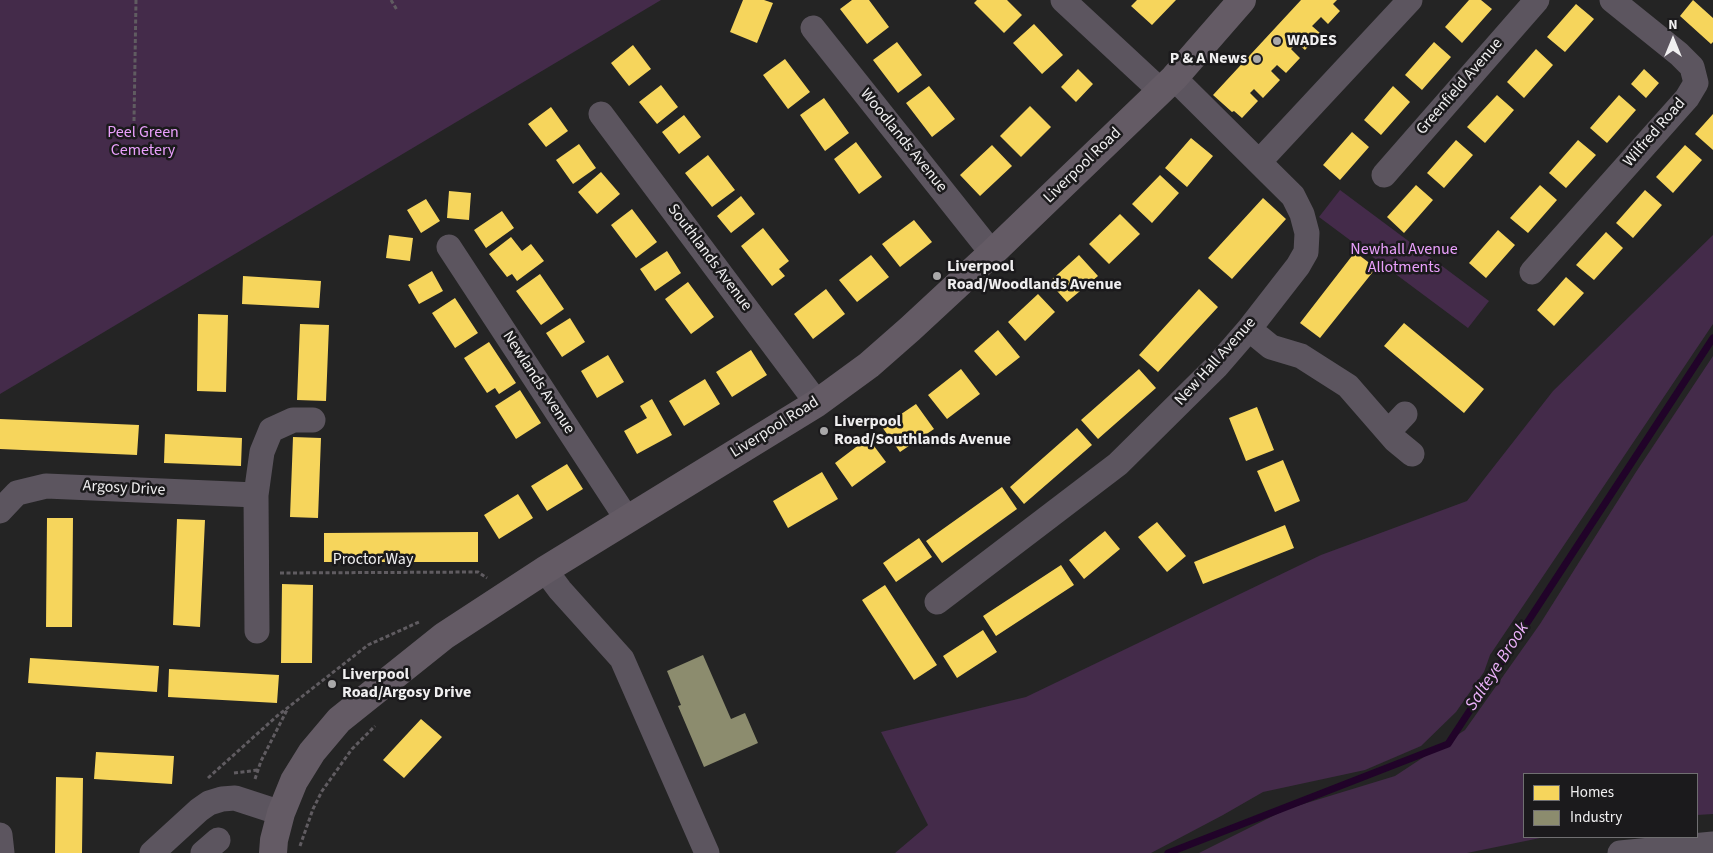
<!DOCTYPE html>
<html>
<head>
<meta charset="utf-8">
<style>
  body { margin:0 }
  #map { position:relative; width:1713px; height:853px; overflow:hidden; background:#242424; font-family:"Source Sans 3",sans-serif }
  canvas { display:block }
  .legend { position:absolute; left:1523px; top:773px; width:175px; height:65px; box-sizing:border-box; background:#1b1a1c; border:1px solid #706f71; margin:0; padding:6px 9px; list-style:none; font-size:15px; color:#f0eff0 }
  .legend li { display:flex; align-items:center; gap:10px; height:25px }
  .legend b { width:25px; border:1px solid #706f71 }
  .north { position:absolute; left:1648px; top:15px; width:50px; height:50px; -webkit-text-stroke:4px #1b1a1c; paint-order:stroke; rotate:0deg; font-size:14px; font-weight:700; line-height:20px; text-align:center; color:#f0eff0 }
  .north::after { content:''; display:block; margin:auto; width:18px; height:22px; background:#f0eff0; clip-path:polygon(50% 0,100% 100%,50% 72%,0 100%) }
</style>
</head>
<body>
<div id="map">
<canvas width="1713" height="853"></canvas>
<ul class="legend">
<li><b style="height:14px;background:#f6d55c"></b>Homes</li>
<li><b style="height:14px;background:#8c8c6e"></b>Industry</li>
</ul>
<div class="north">N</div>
</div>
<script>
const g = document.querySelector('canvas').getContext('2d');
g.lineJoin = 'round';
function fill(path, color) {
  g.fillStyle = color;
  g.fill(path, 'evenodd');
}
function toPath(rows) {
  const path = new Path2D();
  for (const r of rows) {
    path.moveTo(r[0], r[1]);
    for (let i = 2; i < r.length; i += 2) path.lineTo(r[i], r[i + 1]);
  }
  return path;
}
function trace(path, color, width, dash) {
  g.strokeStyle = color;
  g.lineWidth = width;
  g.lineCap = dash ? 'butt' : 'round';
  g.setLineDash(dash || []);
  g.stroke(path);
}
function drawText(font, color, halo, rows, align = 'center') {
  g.font = font + ' "Source Sans 3",sans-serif';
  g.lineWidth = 5;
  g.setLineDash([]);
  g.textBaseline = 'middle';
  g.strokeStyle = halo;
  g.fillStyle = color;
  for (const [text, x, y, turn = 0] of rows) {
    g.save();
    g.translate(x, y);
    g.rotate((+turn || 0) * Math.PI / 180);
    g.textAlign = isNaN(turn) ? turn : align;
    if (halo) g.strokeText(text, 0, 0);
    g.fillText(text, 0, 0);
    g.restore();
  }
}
fill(toPath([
  [0,0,661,0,0,394],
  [1340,190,1489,301,1468,328,1319,217],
  [1713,235,1713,324,1490,655,1484,672,1456,712,1421,746,1365,770,1263,792,1223,815,1151,853,895,853,928,825,881,732,1026,697,1321,555,1467,501,1553,391],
  [1713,356,1713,814,1697,815,1697,774,1524,774,1524,837,1545,837,1467,853,1199,853,1287,809,1395,776,1465,730,1540,624,1636,472]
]), '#442b4a');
fill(toPath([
  [743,0,764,0,773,3,757,43,730,32],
  [852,0,869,0,889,27,867,44,840,9],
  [977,0,1007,0,1022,15,1004,33,974,3],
  [1137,0,1176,0,1152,25,1131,6],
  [1301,0,1337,0,1333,4,1340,11,1328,24,1321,17,1312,26,1320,33,1305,50,1297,43,1291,49,1300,58,1286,73,1277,65,1271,71,1280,80,1263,98,1254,89,1250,93,1258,101,1242,118,1234,111,1232,112,1213,95],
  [1469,0,1481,0,1492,9,1462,43,1445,27],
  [1693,0,1713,18,1713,42,1711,44,1680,16],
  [1576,4,1594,19,1565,52,1547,37],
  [1034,24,1063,55,1042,74,1013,43],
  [897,42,922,75,898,93,873,60],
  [1434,42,1451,57,1422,90,1405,75],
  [633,45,651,69,629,86,611,63],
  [1536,49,1553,65,1524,98,1507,82],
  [785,59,810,92,788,109,763,75],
  [1078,69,1093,84,1076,102,1061,87],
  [1644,69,1659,83,1646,98,1631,84],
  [661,85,678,107,657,124,639,102],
  [929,86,955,119,932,137,906,103],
  [1393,86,1410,102,1381,135,1364,120],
  [1497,95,1514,110,1485,143,1467,127],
  [1619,95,1636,110,1607,143,1590,128],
  [824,98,849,133,825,151,800,115],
  [1030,106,1051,127,1021,157,1000,136],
  [551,107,568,131,546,147,528,124],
  [1713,114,1713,150,1695,134],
  [684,115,701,137,679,154,662,132],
  [1352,132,1369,147,1340,180,1323,165],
  [1191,138,1213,156,1187,187,1165,168],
  [1456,140,1473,155,1444,188,1427,173],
  [1578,140,1596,155,1566,188,1549,173],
  [856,142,882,177,859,194,834,159],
  [579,144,596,168,573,184,556,160],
  [992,145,1012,166,980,196,960,175],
  [1685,145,1702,160,1673,193,1656,177],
  [708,155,735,190,712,207,685,173],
  [601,172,620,194,597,214,578,192],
  [1160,175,1179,193,1152,223,1132,204],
  [1416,185,1433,200,1404,233,1387,217],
  [1540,185,1557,200,1528,233,1510,218],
  [1645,190,1662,205,1633,238,1616,223],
  [449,191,471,193,469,220,447,218],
  [741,196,755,214,731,233,717,216],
  [1263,198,1286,219,1232,279,1208,258],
  [426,199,440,221,421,233,407,210],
  [632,209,657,242,636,258,611,225],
  [502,211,514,228,486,248,474,230],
  [1120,214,1140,234,1109,264,1089,244],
  [914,220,932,242,900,267,882,244],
  [763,228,789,261,779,269,785,276,772,286,741,246],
  [1498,230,1515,245,1486,278,1469,263],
  [1606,232,1623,248,1594,280,1576,265],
  [389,235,413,238,410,261,386,258],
  [511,237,522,251,531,244,544,261,517,281,512,274,507,277,489,254],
  [667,251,681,273,655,291,640,269],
  [1355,252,1376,268,1320,338,1300,323],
  [871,255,889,277,857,302,839,280],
  [1079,255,1098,276,1067,302,1049,282],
  [432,271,443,291,419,304,408,285],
  [540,274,564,309,541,325,516,291],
  [243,276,321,281,319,308,242,304],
  [1566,277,1584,293,1554,326,1537,310],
  [688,282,714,317,691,334,665,299],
  [826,289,845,314,813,339,794,314],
  [1199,289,1218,307,1158,372,1139,355],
  [1038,294,1055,312,1025,341,1008,322],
  [455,298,478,333,455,348,432,313],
  [198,314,228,315,226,392,197,391],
  [570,318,585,342,562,357,546,333],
  [1404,323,1484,389,1464,413,1384,346],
  [300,324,329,325,326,401,297,400],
  [998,330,1020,357,996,376,974,351],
  [489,342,516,383,499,394,495,388,487,393,464,358],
  [751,350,767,375,732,397,716,372],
  [608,355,624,382,597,398,581,371],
  [961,369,980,394,947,419,928,395],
  [1139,369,1156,388,1098,439,1081,420],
  [705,379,720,404,684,426,669,401],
  [520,390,541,423,516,439,495,406],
  [652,399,672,435,637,454,624,431,647,418,640,406],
  [916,404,934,429,900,452,882,427],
  [1257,407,1274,450,1246,461,1229,418],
  [0,419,139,425,137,455,0,449],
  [1077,428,1092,445,1024,504,1010,487],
  [165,434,242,438,241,466,164,463],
  [293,437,321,438,318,518,290,517],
  [868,438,886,462,852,487,835,463],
  [1283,460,1300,501,1275,512,1257,471],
  [567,464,583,489,547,511,531,486],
  [822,472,838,499,788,528,773,501],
  [1002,487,1017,509,942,563,926,541],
  [518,494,533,518,499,539,484,515],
  [47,518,73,518,72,627,46,627],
  [177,519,205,520,200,627,173,625],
  [1157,522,1186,556,1167,572,1138,537],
  [1285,525,1294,548,1203,584,1194,562],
  [1105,531,1120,549,1084,579,1069,560],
  [478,532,478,562,324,562,324,533],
  [919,538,932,557,896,582,883,563],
  [1061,565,1074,585,996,636,983,616],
  [282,584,313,585,312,663,281,663],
  [885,585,937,665,914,680,862,600],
  [983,630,997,652,957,678,943,656],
  [30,658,159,666,157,692,28,683],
  [169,669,279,675,277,703,168,697],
  [421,719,442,737,404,778,383,760],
  [96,752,174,756,172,784,94,779],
  [56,777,83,778,82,853,55,853]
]), '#f6d55c');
fill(toPath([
  [703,655,731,719,745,713,758,743,704,767,678,706,681,705,667,671]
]), '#8c8c6e');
trace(toPath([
  [1168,853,1448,744,1713,338]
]), '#210329', 7);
trace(toPath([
  [391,0,397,10],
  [134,121,136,0],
  [280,573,478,572,487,578],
  [234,773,258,770],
  [208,778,277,716,368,645,419,622],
  [255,779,261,761,288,708],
  [300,846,313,809,322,791,352,749,375,726]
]), '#605c61', 3, [4, 2.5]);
trace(toPath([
  [1063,0,1161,91],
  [813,28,992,253],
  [601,114,817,403],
  [1259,162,1410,0],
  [1384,175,1537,0],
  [449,247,627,519],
  [1532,272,1687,98,1696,83,1692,67,1679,54,1612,0],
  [1249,329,1271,347,1301,356,1348,386,1395,440,1412,454],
  [1388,432,1405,414],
  [0,511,17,493,46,486,256,495],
  [545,570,560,590,622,659,707,853],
  [937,602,1118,464,1217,366,1249,329,1298,266,1306,252,1307,233,1302,214,1293,196,1174,78],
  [257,631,256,495,262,452,271,430,293,420,313,420],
  [0,835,2,853],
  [152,853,199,810,209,803,222,799,235,798,281,813],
  [203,853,218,840],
  [1620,853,1713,844]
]), '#5c555f', 25);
trace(toPath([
  [273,853,274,840,281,813,294,781,312,752,339,720,444,636,545,570,817,403,869,365,910,329,992,253,1174,78,1242,0]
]), '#645b65', 28);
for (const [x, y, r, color] of [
  [1277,41,5,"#a9a8a9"],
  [1257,59,5,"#a9a8a9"],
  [937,276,5,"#a9a8a9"],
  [824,431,5,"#a9a8a9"],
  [332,684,5,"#a9a8a9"]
]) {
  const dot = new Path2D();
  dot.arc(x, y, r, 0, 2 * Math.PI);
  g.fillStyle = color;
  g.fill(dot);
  trace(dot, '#1b1a1c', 2);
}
drawText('bold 16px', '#f0eff0', '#1b1a1c', [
  ["WADES",1287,41],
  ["P & A News",1247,59,"right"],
  ["Liverpool",947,267],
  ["Road/Woodlands Avenue",947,285],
  ["Liverpool",834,422],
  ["Road/Southlands Avenue",834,440],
  ["Liverpool",342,675],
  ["Road/Argosy Drive",342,693]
], 'left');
drawText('16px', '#f0eff0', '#1b1a1c', [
  ["Greenfield Avenue",1460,87,-49],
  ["Wilfred Road",1655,133,-49],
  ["Woodlands Avenue",903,141,51],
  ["Liverpool Road",1083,166,-44],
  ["Southlands Avenue",709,258,53],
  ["New Hall Avenue",1216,362,-48],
  ["Newlands Avenue",538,383,57],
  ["Liverpool Road",775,428,-32],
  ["Argosy Drive",124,489,3],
  ["Proctor Way",373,560]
]);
drawText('16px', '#eaa0fc', '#1b1a1c', [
  ["Peel Green",143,133],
  ["Cemetery",143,151],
  ["Newhall Avenue",1404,250],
  ["Allotments",1404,268]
]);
drawText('italic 18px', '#ecb1fa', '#1b1a1c', [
  ["Salteye Brook",1498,667,-57]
]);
</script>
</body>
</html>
